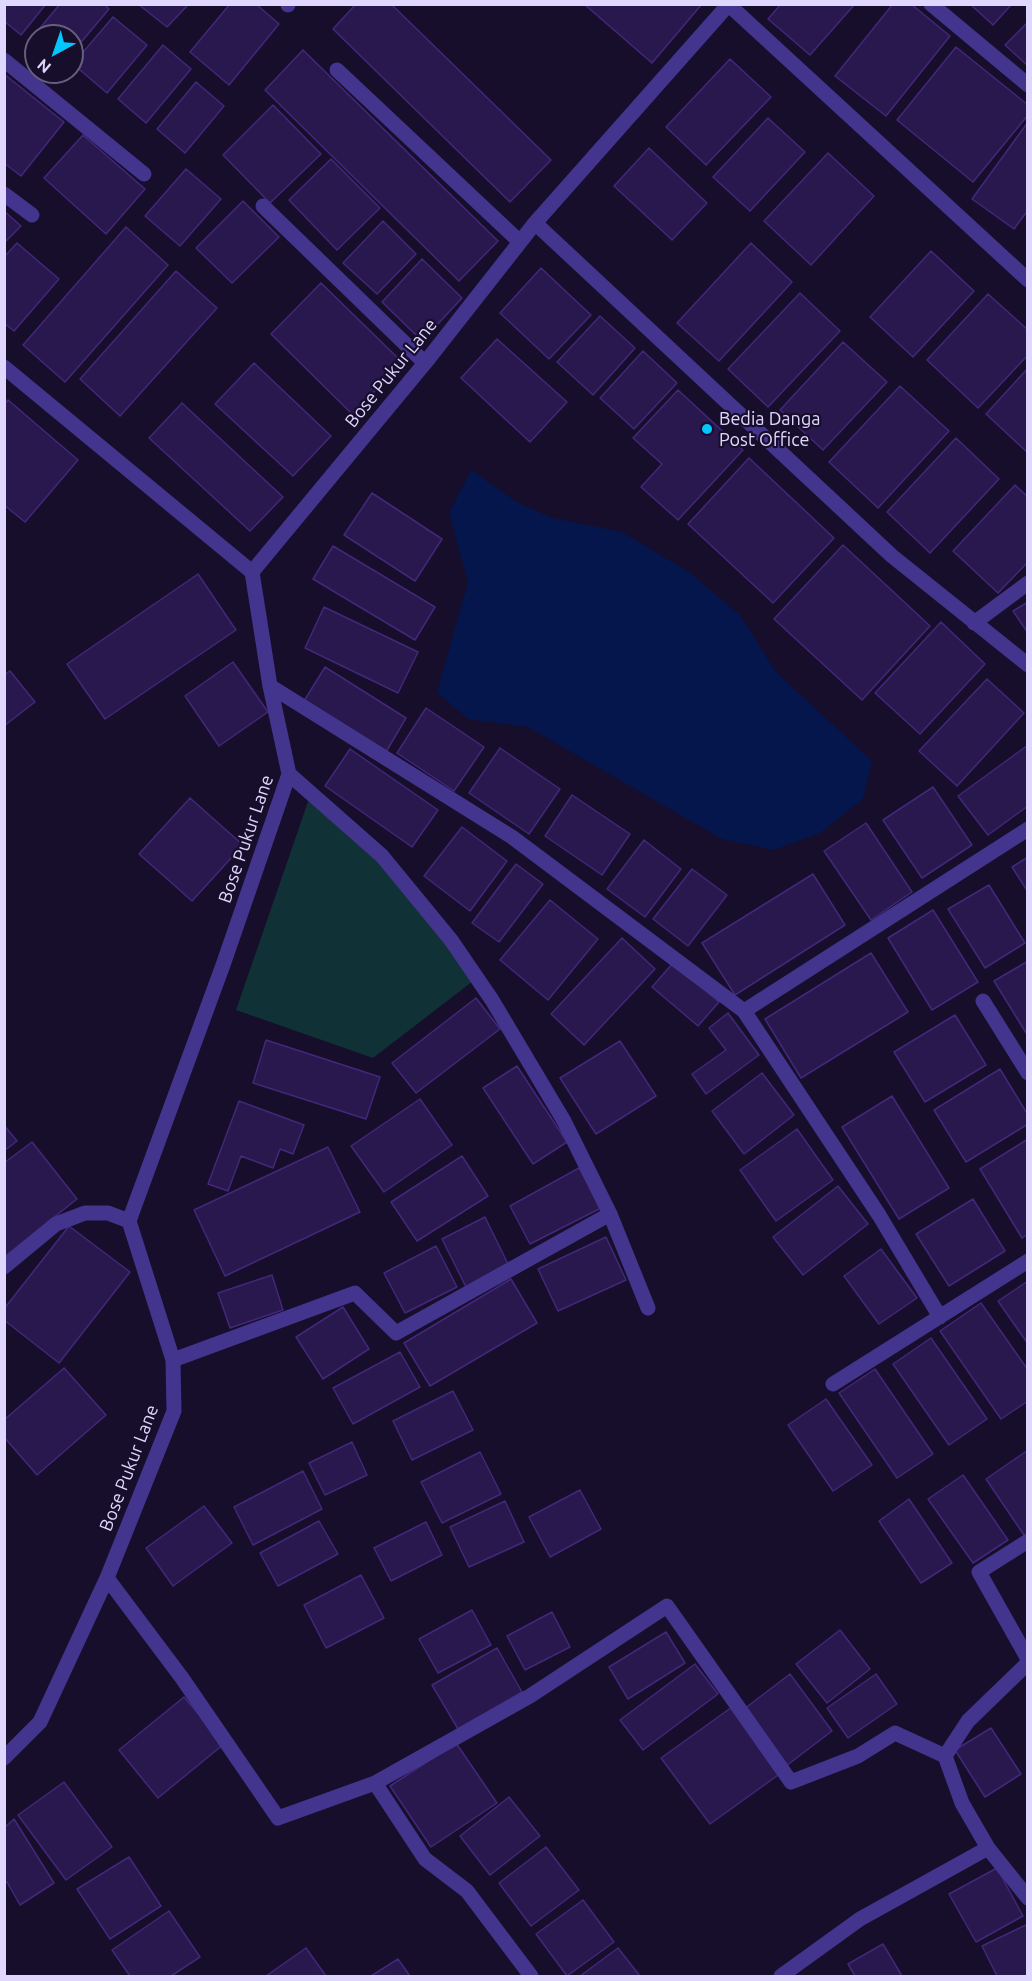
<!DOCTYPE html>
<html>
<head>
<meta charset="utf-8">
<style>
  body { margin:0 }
  #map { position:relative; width:1032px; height:1981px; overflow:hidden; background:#160e2a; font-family:Ubuntu,sans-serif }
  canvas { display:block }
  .frame { position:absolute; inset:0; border:6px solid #e0d7ff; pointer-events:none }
  .north { position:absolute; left:24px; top:24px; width:60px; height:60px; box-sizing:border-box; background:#160e2a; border:2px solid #675e7f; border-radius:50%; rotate:220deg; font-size:16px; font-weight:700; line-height:24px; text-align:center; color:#e0d7ff }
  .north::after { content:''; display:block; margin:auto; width:21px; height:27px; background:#03c6ff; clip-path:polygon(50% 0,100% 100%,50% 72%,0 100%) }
</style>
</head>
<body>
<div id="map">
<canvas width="1032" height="1981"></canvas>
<div class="frame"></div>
<div class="north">N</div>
</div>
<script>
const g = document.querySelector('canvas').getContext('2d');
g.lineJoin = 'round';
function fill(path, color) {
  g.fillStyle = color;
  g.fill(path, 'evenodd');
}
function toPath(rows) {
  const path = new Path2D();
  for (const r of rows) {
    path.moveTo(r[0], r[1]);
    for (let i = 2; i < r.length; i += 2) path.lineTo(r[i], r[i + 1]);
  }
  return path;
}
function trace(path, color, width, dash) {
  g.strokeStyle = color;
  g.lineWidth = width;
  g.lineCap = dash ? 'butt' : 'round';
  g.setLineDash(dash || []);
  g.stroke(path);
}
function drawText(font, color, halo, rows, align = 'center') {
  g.font = font + ' Ubuntu,sans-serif';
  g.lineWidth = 4.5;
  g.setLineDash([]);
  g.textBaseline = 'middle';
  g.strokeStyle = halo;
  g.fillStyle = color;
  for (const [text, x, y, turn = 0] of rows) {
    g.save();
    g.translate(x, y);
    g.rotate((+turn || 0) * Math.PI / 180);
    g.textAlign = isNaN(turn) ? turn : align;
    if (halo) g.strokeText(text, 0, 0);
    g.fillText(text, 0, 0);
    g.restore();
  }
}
fill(toPath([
  [311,793,382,856,477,978,373,1058,236,1010]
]), '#103135');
fill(toPath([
  [471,470,517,502,552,518,622,532,689,572,740,615,776,672,872,761,863,799,820,833,774,850,722,839,528,727,468,719,437,692,468,582,449,513]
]), '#05164c');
const building = toPath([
  [4,4,46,4,21,35,4,21,4,4],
  [60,4,104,4,109,9,72,53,72,36,36,36,36,45,30,40,60,4],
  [138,4,186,4,187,6,167,27,138,4],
  [230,4,256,4,279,24,229,85,190,52,230,4],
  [356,4,391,4,551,160,510,202,333,29,356,4],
  [584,4,702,4,652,63,584,4],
  [781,4,855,4,810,55,768,19,781,4],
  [893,4,911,4,950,36,886,116,835,76,893,4],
  [970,4,1012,4,993,25,970,4],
  [113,17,147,45,107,93,73,64,113,17],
  [1028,22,1028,66,1005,45,1028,22],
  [163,45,191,69,146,123,118,99,163,45],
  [956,47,1028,105,1028,115,973,182,897,120,956,47],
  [303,50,498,241,459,281,265,90,303,50],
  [730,59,771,97,706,165,666,127,730,59],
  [4,74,64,122,21,176,4,163,4,74],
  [196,82,224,106,185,153,157,129,196,82],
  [273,105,321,154,270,203,223,155,273,105],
  [768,118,805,152,750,211,713,177,768,118],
  [1028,122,1028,210,1014,229,972,199,1028,122],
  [83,135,145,189,106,234,44,178,83,135],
  [649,148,707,203,672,240,614,186,649,148],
  [828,153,874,196,811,265,764,221,828,153],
  [331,159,380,208,337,250,289,200,331,159],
  [186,169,221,199,180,246,145,216,186,169],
  [243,201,279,237,232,283,196,248,243,201],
  [4,211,21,226,4,243,4,211],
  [383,221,416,254,377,294,343,263,383,221],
  [126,227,168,265,65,382,23,345,126,227],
  [17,243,59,279,14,331,4,323,4,257,17,243],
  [751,243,792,282,719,361,677,323,751,243],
  [931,251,974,291,913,357,870,317,931,251],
  [422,259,462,298,422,341,382,302,422,259],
  [541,268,591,315,549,359,500,313,541,268],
  [176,271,217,308,120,416,80,379,176,271],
  [321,283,403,363,352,414,271,334,321,283],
  [800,293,840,331,768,407,728,369,800,293],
  [988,294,1028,330,1028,355,978,408,927,360,988,294],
  [600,316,635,348,593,395,557,362,600,316],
  [497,339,567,402,530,442,461,378,497,339],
  [843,342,887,382,823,450,780,410,843,342],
  [643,351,677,383,634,429,600,398,643,351],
  [254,363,331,436,293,476,215,404,254,363],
  [1028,368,1028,453,986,414,1028,368],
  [900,386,949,431,878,508,829,462,900,386],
  [678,390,743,450,678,520,641,487,662,464,633,438,678,390],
  [8,400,78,460,25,522,4,505,4,405,8,400],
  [182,403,283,497,250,531,149,438,182,403],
  [956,438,999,479,930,553,887,512,956,438],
  [749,458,834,538,773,603,688,524,749,458],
  [1015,485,1028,497,1028,562,998,593,953,551,1015,485],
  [372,493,442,539,415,581,344,535,372,493],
  [843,545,930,626,862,700,774,619,843,545],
  [333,546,435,607,415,640,313,579,333,546],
  [198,574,236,630,105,719,67,664,198,574],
  [1028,602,1028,633,1013,611,1028,602],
  [324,607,418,652,398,693,305,648,324,607],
  [941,622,985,664,920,734,875,693,941,622],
  [233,662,268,712,219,746,185,696,233,662],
  [325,667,406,718,386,752,304,701,325,667],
  [10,671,35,702,4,726,4,675,10,671],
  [987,679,1024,713,957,786,919,751,987,679],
  [426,708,484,747,454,791,397,753,426,708],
  [1028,745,1028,806,988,835,958,796,1028,745],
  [500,748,560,789,529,834,469,793,500,748],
  [350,749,438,810,412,847,325,786,350,749],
  [933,787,972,845,922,878,883,820,933,787],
  [572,795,630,834,602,875,545,836,572,795],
  [190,798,243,845,192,901,139,854,190,798],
  [866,823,912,892,871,920,824,851,866,823],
  [462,827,507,861,470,911,424,876,462,827],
  [644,840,681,869,645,917,607,889,644,840],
  [1028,857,1028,892,1012,867,1028,857],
  [516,864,543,884,499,942,472,923,516,864],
  [692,869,727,895,688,946,653,919,692,869],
  [813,874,845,925,735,995,702,943,813,874],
  [989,885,1025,943,985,968,948,909,989,885],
  [550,900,598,939,548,1000,500,960,550,900],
  [933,910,978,982,932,1010,888,938,933,910],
  [622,938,655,969,584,1045,551,1014,622,938],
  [871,953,908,1012,801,1078,765,1019,871,953],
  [1028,961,1028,1036,994,981,1028,961],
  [673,963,719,1002,698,1026,652,987,673,963],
  [476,998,500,1029,416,1093,392,1063,476,998],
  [728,1013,759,1055,706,1094,692,1074,726,1050,709,1028,728,1013],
  [955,1015,986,1065,925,1102,894,1052,955,1015],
  [266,1040,380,1077,366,1119,253,1083,266,1040],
  [620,1041,656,1096,596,1134,560,1078,620,1041],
  [517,1066,567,1142,533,1164,483,1088,517,1066],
  [1000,1069,1028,1115,1028,1124,966,1162,934,1110,1000,1069],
  [762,1073,794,1115,744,1154,712,1111,762,1073],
  [892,1096,949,1188,899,1219,842,1127,892,1096],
  [420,1099,452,1145,384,1192,351,1146,420,1099],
  [239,1101,304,1125,293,1154,280,1149,273,1168,241,1156,228,1191,208,1184,239,1101],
  [4,1125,17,1141,4,1151,4,1125],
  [797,1129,833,1180,776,1221,740,1170,797,1129],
  [1028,1139,1028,1234,1022,1238,980,1169,1028,1139],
  [32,1142,77,1199,4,1257,4,1163,32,1142],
  [328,1147,360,1212,225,1276,194,1210,328,1147],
  [462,1156,488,1196,417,1241,391,1202,462,1156],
  [579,1168,601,1208,530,1244,510,1206,579,1168],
  [838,1186,868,1224,803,1275,773,1237,838,1186],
  [973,1199,1005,1251,949,1286,916,1234,973,1199],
  [485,1217,509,1266,466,1287,442,1239,485,1217],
  [69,1226,130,1272,59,1363,4,1320,4,1309,69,1226],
  [606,1237,626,1280,558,1311,538,1269,606,1237],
  [436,1246,457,1287,405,1313,384,1273,436,1246],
  [881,1249,917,1298,879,1324,844,1276,881,1249],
  [272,1275,283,1310,230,1328,218,1293,272,1275],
  [511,1279,537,1323,430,1386,404,1343,511,1279],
  [1028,1281,1028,1344,998,1301,1028,1281],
  [981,1303,1028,1370,1028,1401,1001,1419,940,1331,981,1303],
  [343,1307,369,1349,323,1379,296,1337,343,1307],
  [931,1338,987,1419,949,1445,893,1364,931,1338],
  [400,1352,420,1387,353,1424,333,1388,400,1352],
  [64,1368,106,1415,37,1475,4,1437,4,1420,64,1368],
  [875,1369,933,1454,897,1478,839,1393,875,1369],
  [453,1391,473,1430,412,1460,393,1421,453,1391],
  [826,1399,872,1465,833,1491,788,1425,826,1399],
  [352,1442,367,1475,325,1495,309,1463,352,1442],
  [1028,1450,1028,1537,1026,1538,986,1479,1028,1450],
  [480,1452,501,1494,442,1523,421,1482,480,1452],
  [303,1471,322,1509,253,1545,234,1507,303,1471],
  [963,1475,1008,1540,973,1563,928,1499,963,1475],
  [580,1490,601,1529,550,1557,529,1517,580,1490],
  [909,1499,952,1563,921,1583,879,1521,909,1499],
  [505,1501,524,1542,469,1567,450,1527,505,1501],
  [204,1506,232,1543,173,1586,146,1548,204,1506],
  [319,1521,338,1554,278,1586,260,1553,319,1521],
  [426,1522,442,1555,391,1581,374,1548,426,1522],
  [361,1575,384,1618,326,1648,304,1605,361,1575],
  [472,1610,491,1645,438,1673,419,1639,472,1610],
  [552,1612,570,1647,525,1670,507,1636,552,1612],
  [840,1630,870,1669,827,1703,796,1664,840,1630],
  [666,1632,685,1663,628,1699,609,1667,666,1632],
  [497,1648,522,1692,458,1729,432,1685,497,1648],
  [695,1664,718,1694,643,1750,620,1720,695,1664],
  [790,1674,832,1731,786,1766,744,1709,790,1674],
  [876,1674,897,1704,848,1738,827,1708,876,1674],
  [184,1697,224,1744,158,1798,119,1750,184,1697],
  [732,1707,781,1773,710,1824,661,1758,732,1707],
  [991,1728,1021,1774,985,1797,955,1750,991,1728],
  [456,1743,497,1803,431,1847,390,1786,456,1743],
  [64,1782,112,1847,66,1880,18,1815,64,1782],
  [509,1797,540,1836,490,1875,460,1836,509,1797],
  [14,1819,54,1883,20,1905,7,1882,4,1884,4,1828,14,1819],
  [546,1847,579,1890,531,1926,499,1883,546,1847],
  [129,1857,161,1906,110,1939,77,1889,129,1857],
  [997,1868,1023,1916,976,1942,949,1894,997,1868],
  [583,1900,614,1942,567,1976,536,1934,583,1900],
  [169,1911,200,1957,171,1976,130,1976,112,1950,169,1911],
  [1028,1924,1028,1976,997,1976,982,1946,1028,1924],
  [883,1944,902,1976,855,1976,848,1964,883,1944],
  [306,1948,326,1976,266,1976,306,1948],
  [618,1948,640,1976,580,1976,618,1948],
  [398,1959,410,1976,371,1976,398,1959]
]);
fill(building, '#29184d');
trace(building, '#43277b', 1.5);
trace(toPath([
  [288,4,288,5],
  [728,4,1028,280],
  [931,4,1028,85],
  [4,60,144,174],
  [337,70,520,242],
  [4,194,32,215],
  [263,206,425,363],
  [535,223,892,556,1028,665],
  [4,367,252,572],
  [974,623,1028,583],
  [270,686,512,837,744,1011,1028,829],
  [289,774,382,856,451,940,492,1000,564,1121,610,1214,648,1308],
  [983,1001,1028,1073],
  [744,1011,879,1215,940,1317],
  [4,1267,56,1224,85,1213,108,1213,129,1221],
  [173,1360,355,1293,396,1333,610,1214],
  [833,1384,1028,1261],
  [1028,1541,979,1572,1028,1659],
  [107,1578,182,1678,278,1818,375,1783,530,1696,667,1606,791,1782,858,1756,895,1733,945,1756],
  [1028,1663,968,1721,945,1756,962,1803,988,1848,1028,1898],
  [4,1758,40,1722,107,1578,174,1411,173,1360,129,1221,223,965,289,774,270,686,252,572,425,363,535,223,729,4],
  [375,1783,425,1859,467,1891,531,1976],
  [781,1976,860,1919,988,1848]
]), '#43348e', 15);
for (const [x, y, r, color] of [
  [707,429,6,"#03c6ff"]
]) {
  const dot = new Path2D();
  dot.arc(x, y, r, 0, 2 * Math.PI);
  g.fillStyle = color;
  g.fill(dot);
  trace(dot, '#160e2a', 2);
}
drawText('18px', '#e0d7ff', '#160e2a', [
  ["Bose Pukur Lane",391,373,-51],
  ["Bose Pukur Lane",246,839,-71],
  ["Bose Pukur Lane",129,1468,-69]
]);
drawText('18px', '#e0d7ff', '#160e2a', [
  ["Bedia Danga",719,419],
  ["Post Office",719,440]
], 'left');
</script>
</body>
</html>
